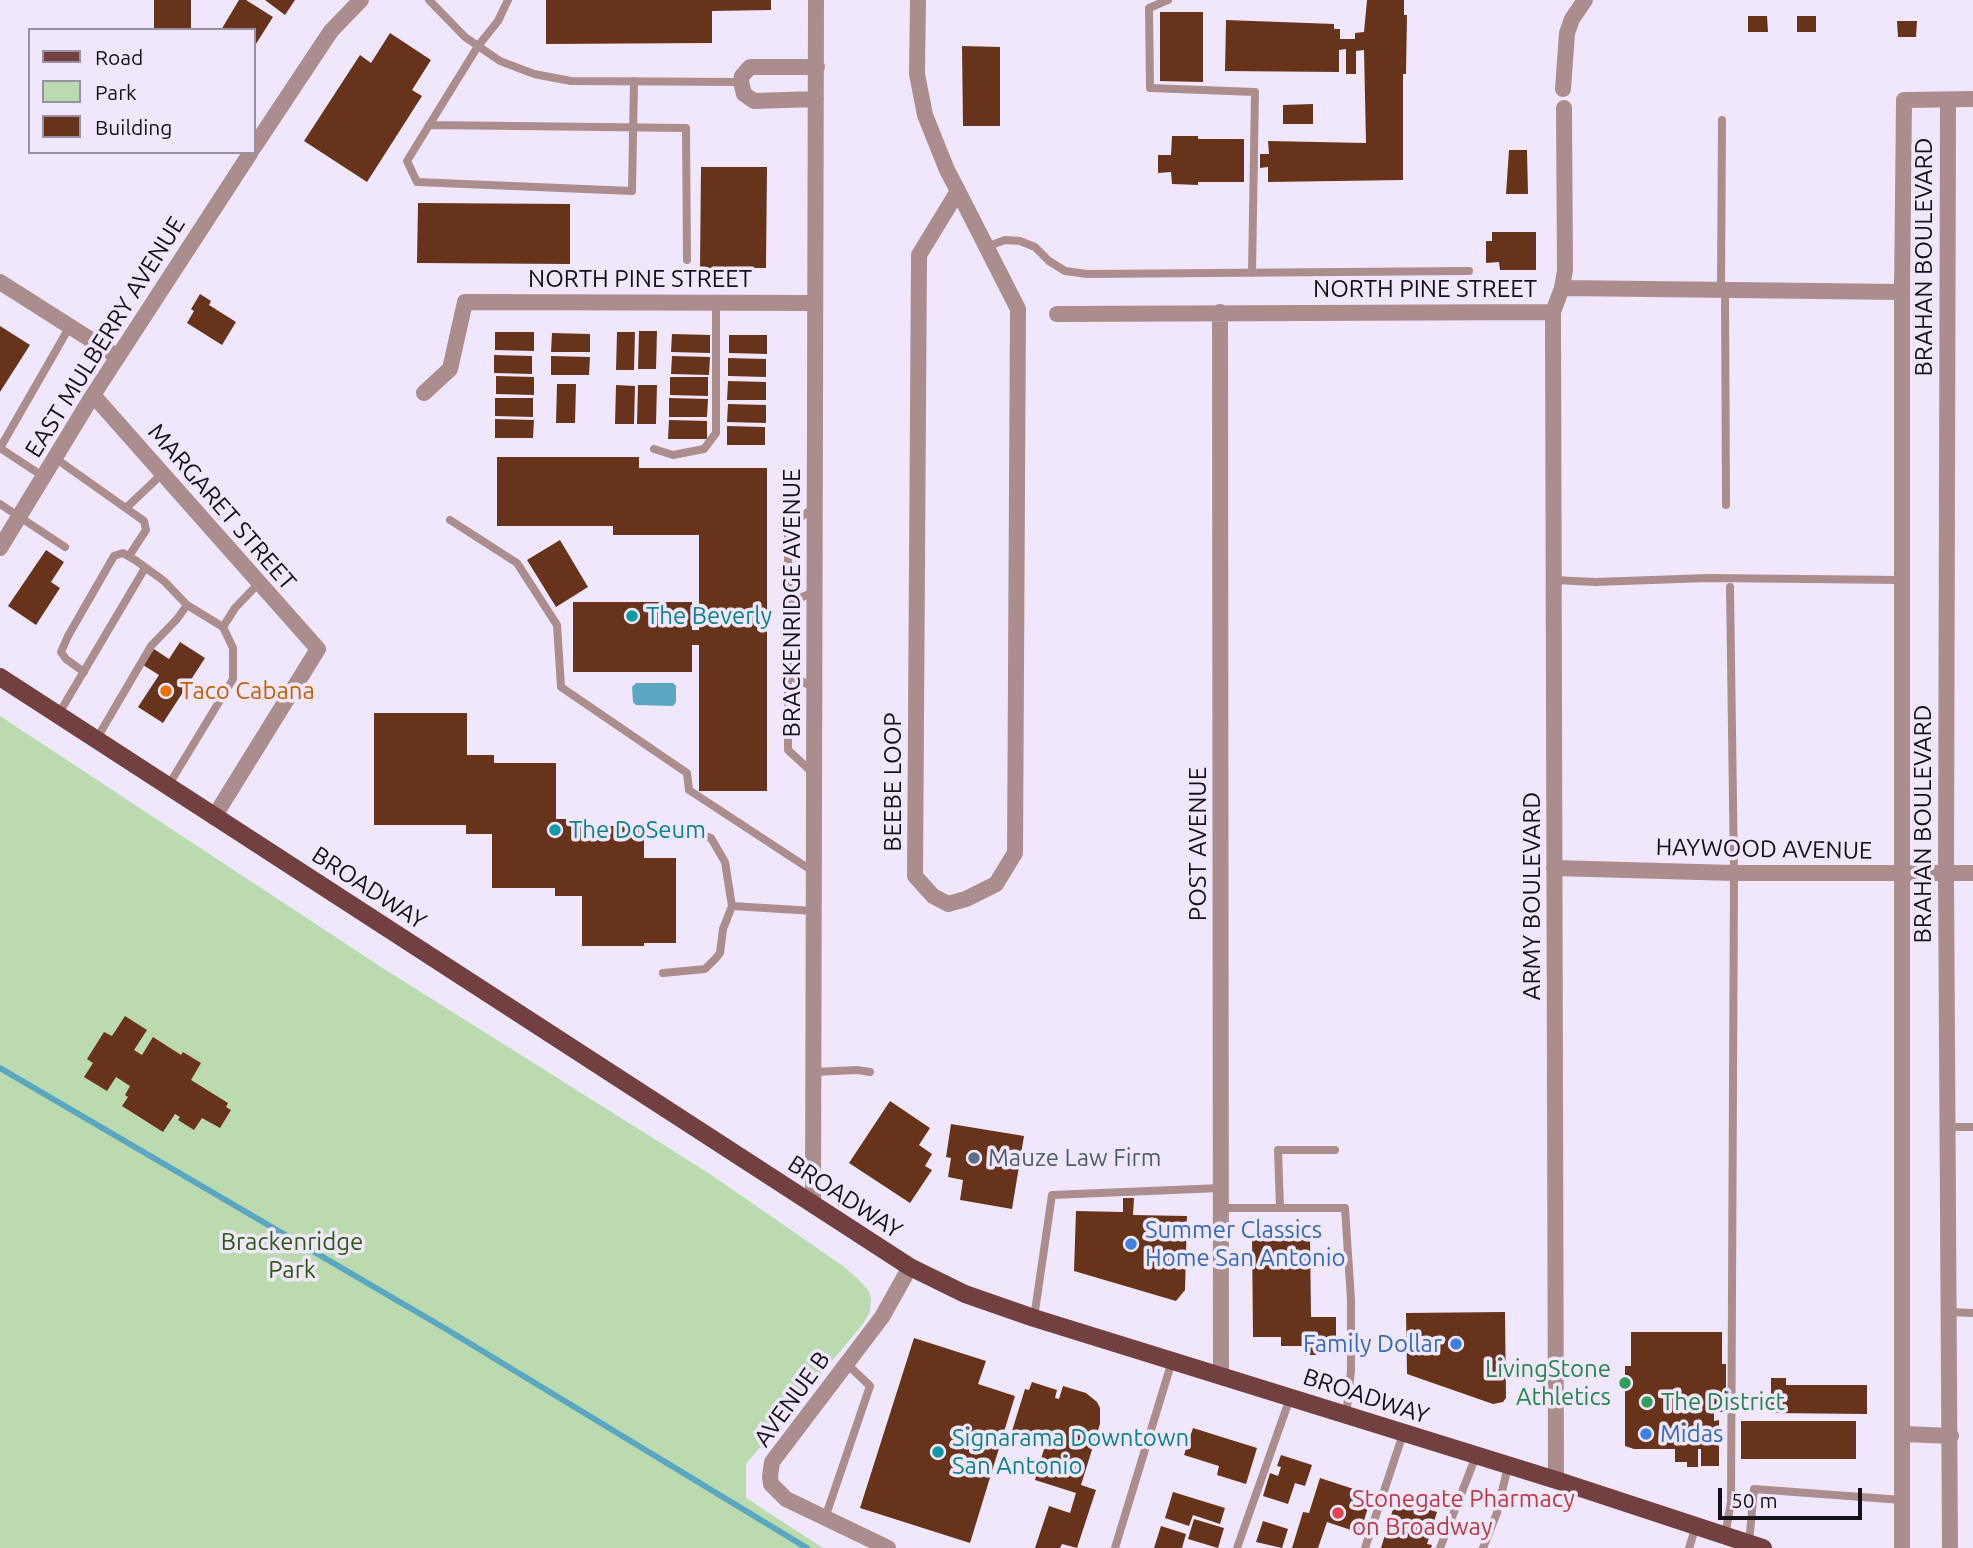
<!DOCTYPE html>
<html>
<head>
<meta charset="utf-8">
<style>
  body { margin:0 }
  #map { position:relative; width:1973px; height:1548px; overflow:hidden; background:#f1e7fc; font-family:Ubuntu,sans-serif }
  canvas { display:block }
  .legend { position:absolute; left:28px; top:28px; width:228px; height:126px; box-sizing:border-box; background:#f1e7fc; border:2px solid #9991a1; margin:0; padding:9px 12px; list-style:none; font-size:21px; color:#151119 }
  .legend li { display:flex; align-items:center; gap:14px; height:35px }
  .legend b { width:35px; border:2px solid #9991a1 }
  .scale { position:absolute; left:1718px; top:1488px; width:144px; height:32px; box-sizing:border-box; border:4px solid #151119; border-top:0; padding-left:9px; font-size:21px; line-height:24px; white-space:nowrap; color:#151119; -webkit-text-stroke:5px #f1e7fc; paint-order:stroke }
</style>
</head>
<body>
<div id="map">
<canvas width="1973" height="1548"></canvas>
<ul class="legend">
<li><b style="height:9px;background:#734042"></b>Road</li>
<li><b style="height:19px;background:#bbdaaf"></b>Park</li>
<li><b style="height:19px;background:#68331b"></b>Building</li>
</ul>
<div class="scale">50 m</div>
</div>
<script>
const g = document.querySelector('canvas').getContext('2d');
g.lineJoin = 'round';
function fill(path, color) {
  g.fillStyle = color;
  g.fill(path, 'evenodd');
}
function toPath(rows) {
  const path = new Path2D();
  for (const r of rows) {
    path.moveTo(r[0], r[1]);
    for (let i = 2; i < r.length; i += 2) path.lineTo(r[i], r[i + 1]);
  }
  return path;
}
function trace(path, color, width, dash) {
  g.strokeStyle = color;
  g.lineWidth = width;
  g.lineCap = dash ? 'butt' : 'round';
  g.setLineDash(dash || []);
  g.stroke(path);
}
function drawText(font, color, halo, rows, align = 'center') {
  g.font = font + ' Ubuntu,sans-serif';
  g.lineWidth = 7;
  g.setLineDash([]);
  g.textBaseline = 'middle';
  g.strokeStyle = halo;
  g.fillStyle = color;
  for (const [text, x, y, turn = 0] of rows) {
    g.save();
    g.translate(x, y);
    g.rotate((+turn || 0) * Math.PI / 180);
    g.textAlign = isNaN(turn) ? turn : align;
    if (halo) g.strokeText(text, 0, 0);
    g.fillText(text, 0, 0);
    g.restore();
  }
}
fill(toPath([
  [0,716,381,967,710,1174,843,1266,858,1279,868,1290,871,1298,870,1311,863,1324,746,1464,746,1498,823,1548,0,1548]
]), '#bbdaaf');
fill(toPath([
  [636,683,673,683,676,686,676,702,673,706,636,705,633,702,632,687]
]), '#5ba7c1');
trace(toPath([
  [0,1068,446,1329,807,1548]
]), '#5ba7c1', 6);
fill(toPath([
  [154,0,191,0,191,30,154,30],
  [239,0,246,0,273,17,254,47,254,30,221,30],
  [265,0,295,0,285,15],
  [546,0,771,0,771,10,712,11,712,43,546,44],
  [1367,0,1404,0,1404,15,1407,15,1406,74,1403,74,1403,180,1268,182,1268,167,1260,168,1260,154,1269,154,1268,141,1366,143,1364,50,1356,51,1356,74,1346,74,1346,49,1339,50,1339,72,1225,71,1226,20,1334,24,1334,29,1340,29,1340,39,1355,39,1355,33,1364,32],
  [1160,12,1203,12,1203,82,1160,81],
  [1748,16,1767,16,1768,32,1748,32],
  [1797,16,1816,16,1816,32,1797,32],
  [1897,21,1917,21,1916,37,1898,37],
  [390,33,431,60,412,90,422,96,367,182,304,141,360,55,371,63],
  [962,46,1000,47,1000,126,963,126],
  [1313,104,1313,124,1283,124,1283,105],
  [1172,136,1198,136,1198,139,1244,139,1244,182,1198,182,1198,185,1172,184,1171,172,1158,173,1158,155,1171,155],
  [1509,150,1527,150,1528,194,1506,194],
  [701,167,767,167,766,268,700,268],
  [418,203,570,204,570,264,417,263],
  [1492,232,1536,232,1536,270,1500,270,1499,262,1486,263,1486,241,1492,241],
  [200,294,211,301,209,305,236,322,222,345,187,323,194,311,191,309],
  [0,326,30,345,0,392],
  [639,331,657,331,656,369,638,369],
  [495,332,534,332,534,351,495,350],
  [617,332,635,332,634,370,616,370],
  [552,333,590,334,590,352,551,352],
  [672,334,710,335,710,353,671,352],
  [729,335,767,335,767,354,729,353],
  [494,355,532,356,532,374,494,373],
  [551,356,590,357,589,375,551,375],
  [672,356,710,357,709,375,671,374],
  [728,358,766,359,766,377,728,376],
  [496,376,534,377,534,395,496,394],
  [670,377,708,377,708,396,670,395],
  [728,381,766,382,766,400,727,400],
  [557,384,576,384,575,423,556,423],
  [616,385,635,386,634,424,615,424],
  [638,385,657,385,656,424,637,424],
  [495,398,533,398,533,417,495,416],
  [669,398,708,399,707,417,669,417],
  [728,404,766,405,766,423,727,422],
  [495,419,534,420,533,438,495,438],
  [669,420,707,421,707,439,668,439],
  [727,426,765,427,765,445,727,445],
  [497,457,639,457,639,468,767,468,767,791,699,791,699,645,692,645,692,672,573,672,573,602,692,602,692,630,699,630,699,535,613,535,613,526,497,526],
  [560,540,588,587,556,607,527,560],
  [46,550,64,562,51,582,60,588,36,625,8,606],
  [180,642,205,658,163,723,138,707,159,675,143,665,154,649,169,659],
  [374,713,467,713,467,755,494,755,494,763,556,763,556,819,582,819,582,826,644,826,644,858,676,858,676,943,644,943,644,946,582,946,582,896,555,896,555,888,492,888,492,834,466,834,466,825,374,825],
  [125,1016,147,1030,134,1050,142,1055,153,1037,181,1055,183,1052,201,1063,191,1080,228,1103,226,1107,231,1110,220,1128,202,1118,194,1130,178,1120,180,1117,175,1114,163,1132,122,1106,128,1097,125,1095,130,1086,116,1077,107,1091,84,1077,93,1063,87,1059,104,1032,112,1036],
  [890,1101,930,1128,919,1145,932,1154,925,1166,932,1170,910,1203,849,1163],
  [951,1124,1024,1136,1012,1209,960,1200,963,1180,948,1177,951,1158,946,1157],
  [1123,1198,1134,1198,1133,1215,1187,1216,1185,1290,1176,1301,1074,1271,1076,1211,1123,1212],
  [1252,1235,1310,1235,1311,1317,1336,1317,1336,1355,1307,1355,1307,1346,1281,1346,1281,1337,1253,1337],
  [1505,1312,1506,1398,1503,1402,1493,1404,1407,1374,1406,1313],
  [1631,1332,1722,1332,1722,1364,1726,1364,1726,1412,1714,1412,1714,1421,1719,1420,1719,1466,1701,1466,1701,1449,1698,1449,1698,1467,1687,1467,1687,1462,1675,1462,1675,1449,1634,1449,1625,1446,1625,1366,1631,1366],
  [914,1338,986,1361,978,1384,1015,1396,970,1543,860,1508],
  [1771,1378,1786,1378,1786,1385,1867,1385,1867,1414,1771,1413],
  [1032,1382,1057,1390,1055,1398,1059,1399,1063,1386,1086,1393,1097,1402,1100,1408,1100,1424,1081,1485,1096,1490,1077,1548,1062,1544,1060,1548,1035,1548,1049,1506,1070,1513,1076,1493,1035,1480,1046,1442,1012,1431,1025,1389,1029,1390],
  [1741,1421,1856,1421,1856,1459,1741,1459],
  [1193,1428,1257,1448,1246,1484,1217,1475,1219,1466,1184,1455],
  [1281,1455,1312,1465,1305,1486,1295,1483,1288,1504,1263,1496,1270,1473,1278,1476,1281,1467,1277,1466],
  [1320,1478,1372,1495,1360,1533,1327,1522,1318,1548,1292,1548,1303,1512,1309,1513],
  [1173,1492,1225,1508,1220,1524,1193,1515,1189,1526,1165,1518],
  [1396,1499,1437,1512,1427,1544,1432,1545,1431,1548,1381,1548],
  [1194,1519,1224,1528,1218,1548,1188,1539],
  [1263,1521,1288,1529,1282,1548,1256,1542],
  [1161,1526,1186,1534,1182,1548,1154,1548]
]), '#68331b');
trace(toPath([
  [429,0,465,37,500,61,534,74,571,81,741,82],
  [508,0,498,21,478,46,407,161,417,182,632,191,634,81],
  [1168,0,1149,8,1150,88,1255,92,1252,273],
  [429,125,686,128,687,260],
  [986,247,1005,240,1020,241,1035,247,1049,261,1065,271,1087,274,1469,271],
  [1721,290,1722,120],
  [1725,290,1726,505],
  [654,449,673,455,704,449,716,433,716,302],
  [55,458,144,521,146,530,129,556],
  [44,477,0,448,70,326],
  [0,504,65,547],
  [126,508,162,474],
  [450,520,517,563,557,625,561,687,687,773,689,790,814,872],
  [1554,580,1595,582,1708,578,1902,580],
  [788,603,814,592],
  [84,672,66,659,61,652,68,636,114,556,123,553,135,560,164,581,187,605],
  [787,675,814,687],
  [58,715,145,568],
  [96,740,151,646,177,619,187,605,223,627],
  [813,773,788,750,788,526,815,507],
  [168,786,233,679,233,648,223,627,235,608,259,583],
  [685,828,711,838,725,862,732,906,814,911],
  [663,973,705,969,716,958,720,953,723,929,732,906],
  [814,1072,857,1070,870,1072],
  [1948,1127,1973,1127],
  [1221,1208,1345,1208,1351,1300,1351,1371,1346,1416],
  [1280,1208,1278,1150,1335,1150],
  [1950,1312,1973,1313],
  [1034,1318,1052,1195,1221,1188],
  [825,1518,870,1386,846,1363],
  [1725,1536,1731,1502,1734,873,1730,587],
  [1749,1544,1754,1489,1902,1500],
  [1115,1548,1172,1361],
  [1237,1548,1290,1398],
  [1365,1548,1403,1434],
  [1440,1548,1476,1456],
  [1483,1548,1497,1513,1508,1466],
  [1689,1548,1696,1526]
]), '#ac8d8d', 8);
trace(toPath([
  [918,0,917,74,925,115,947,170,958,191,1018,309,1015,853,996,884,966,899,948,904,933,896,915,876,919,255,958,191],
  [1563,89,1567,33,1572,19,1585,0],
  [816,99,754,101,744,94,741,82,742,76,750,67,817,67],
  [1948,100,1946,874,1950,1548],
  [254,147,331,31,361,0],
  [0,282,118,357],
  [1562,288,1902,292],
  [1220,312,1221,1376],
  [1057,314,1553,312],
  [424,393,450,369,465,302,815,303],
  [93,395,318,649,214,817],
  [0,548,93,395,251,152],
  [1554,868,1734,873,1973,873],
  [813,1205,816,0],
  [1904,1434,1951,1436],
  [1556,1480,1553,312,1562,288,1565,270,1564,108],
  [888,1548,786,1499,771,1484,770,1477,772,1462,882,1317,910,1267],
  [1902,1548,1902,292,1904,100,1973,99]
]), '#ac8d8d', 16);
trace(toPath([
  [0,677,910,1267,965,1294,1034,1318,1556,1480,1763,1548]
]), '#734042', 18);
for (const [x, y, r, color] of [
  [632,616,7,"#0f9aa8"],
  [166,691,7,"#e8710a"],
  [555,830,7,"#0f9aa8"],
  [974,1158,7,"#5c6f8a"],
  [1131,1244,7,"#3f7fe0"],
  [1456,1344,7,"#3f7fe0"],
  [1625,1383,7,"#2e9e5b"],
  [1647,1402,7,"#2e9e5b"],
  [1646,1434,7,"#3f7fe0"],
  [938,1452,7,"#0f9aa8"],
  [1338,1513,7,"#e0444e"]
]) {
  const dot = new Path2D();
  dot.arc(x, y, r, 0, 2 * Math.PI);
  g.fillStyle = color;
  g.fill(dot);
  trace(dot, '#f1e7fc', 2.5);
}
drawText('24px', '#151119', '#f1e7fc', [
  ["BRAHAN BOULEVARD",1924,257,-90],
  ["NORTH PINE STREET",640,279],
  ["NORTH PINE STREET",1425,289],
  ["EAST MULBERRY AVENUE",105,337,-58],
  ["MARGARET STREET",222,507,49],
  ["BRACKENRIDGE AVENUE",792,603,-90],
  ["BEEBE LOOP",893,782,-90],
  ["BRAHAN BOULEVARD",1923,824,-90],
  ["POST AVENUE",1198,844,-90],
  ["HAYWOOD AVENUE",1764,849,1],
  ["BROADWAY",369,888,33],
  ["ARMY BOULEVARD",1532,896,-90],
  ["BROADWAY",845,1197,33],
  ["BROADWAY",1366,1396,18],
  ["AVENUE B",792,1399,-54]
]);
drawText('24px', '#0d838f', '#f1e7fc', [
  ["The Beverly",646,616],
  ["The DoSeum",569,830],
  ["Signarama Downtown",952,1438],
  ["San Antonio",952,1466]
], 'left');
drawText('24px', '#c56008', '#f1e7fc', [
  ["Taco Cabana",180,691]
], 'left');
drawText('24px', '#4e5e75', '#f1e7fc', [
  ["Mauze Law Firm",988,1158]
], 'left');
drawText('24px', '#366cbe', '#f1e7fc', [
  ["Summer Classics",1145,1230],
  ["Home San Antonio",1145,1258],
  ["Family Dollar",1442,1344,"right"],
  ["Midas",1660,1434]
], 'left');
drawText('24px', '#2c5b12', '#f1e7fc', [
  ["Brackenridge",292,1242],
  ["Park",292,1270]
]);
drawText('24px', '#27864d', '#f1e7fc', [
  ["LivingStone",1611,1369],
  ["Athletics",1611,1397],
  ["The District",1661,1402,"left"]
], 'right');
drawText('24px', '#be3a42', '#f1e7fc', [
  ["Stonegate Pharmacy",1352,1499],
  ["on Broadway",1352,1527]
], 'left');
</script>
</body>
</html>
